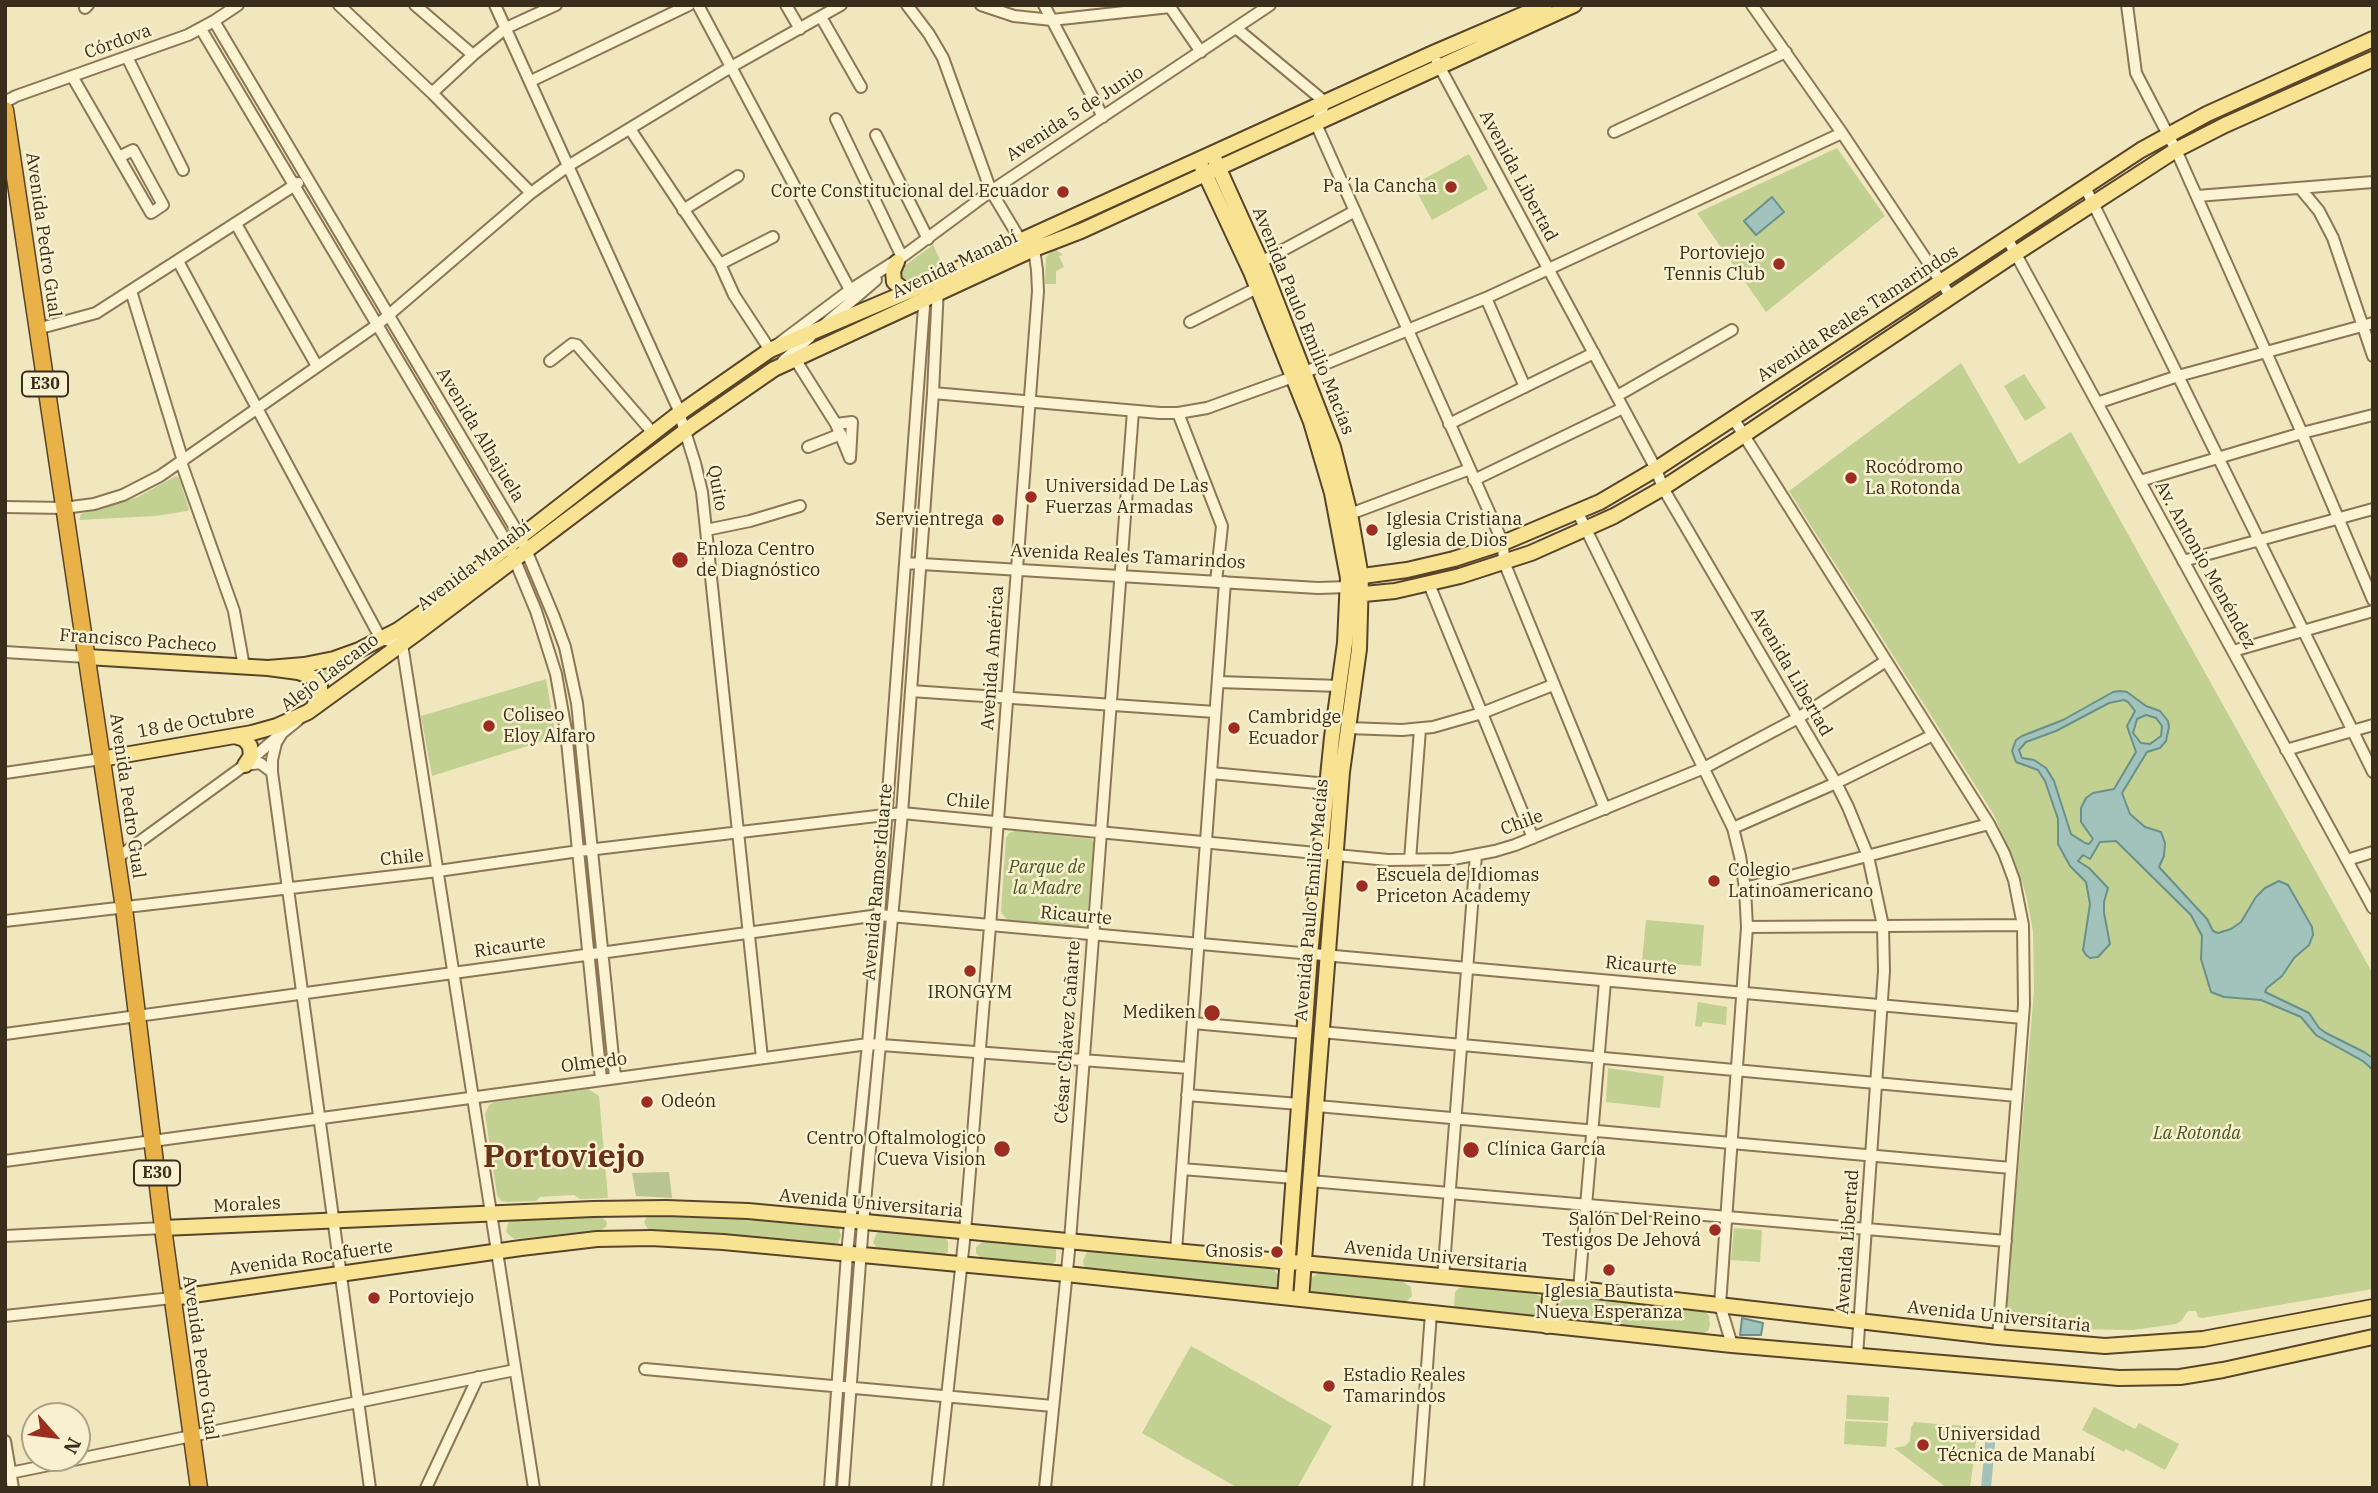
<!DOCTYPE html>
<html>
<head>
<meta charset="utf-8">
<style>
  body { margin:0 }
  #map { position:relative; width:2378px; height:1493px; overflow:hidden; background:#f1e7be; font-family:"IBM Plex Serif",serif }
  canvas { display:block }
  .frame { position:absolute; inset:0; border:7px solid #392d1b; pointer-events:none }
  .north { position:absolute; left:21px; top:1402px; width:70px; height:70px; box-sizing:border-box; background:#f8f0ce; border:2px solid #aca286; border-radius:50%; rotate:118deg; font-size:19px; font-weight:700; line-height:28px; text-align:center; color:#392d1b }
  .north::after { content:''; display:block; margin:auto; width:24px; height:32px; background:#9e2d21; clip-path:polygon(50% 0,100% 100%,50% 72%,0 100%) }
</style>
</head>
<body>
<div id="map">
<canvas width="2378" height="1493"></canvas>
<div class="frame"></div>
<div class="north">N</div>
</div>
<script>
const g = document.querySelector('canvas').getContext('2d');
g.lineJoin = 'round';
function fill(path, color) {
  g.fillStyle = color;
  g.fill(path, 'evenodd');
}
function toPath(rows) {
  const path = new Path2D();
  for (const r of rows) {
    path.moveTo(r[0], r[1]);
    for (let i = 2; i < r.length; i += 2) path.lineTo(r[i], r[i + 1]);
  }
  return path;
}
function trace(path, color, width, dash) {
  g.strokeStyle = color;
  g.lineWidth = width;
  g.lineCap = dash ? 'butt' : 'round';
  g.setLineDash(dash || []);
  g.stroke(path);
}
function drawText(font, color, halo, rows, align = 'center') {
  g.font = font + ' "IBM Plex Serif",serif';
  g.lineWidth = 5;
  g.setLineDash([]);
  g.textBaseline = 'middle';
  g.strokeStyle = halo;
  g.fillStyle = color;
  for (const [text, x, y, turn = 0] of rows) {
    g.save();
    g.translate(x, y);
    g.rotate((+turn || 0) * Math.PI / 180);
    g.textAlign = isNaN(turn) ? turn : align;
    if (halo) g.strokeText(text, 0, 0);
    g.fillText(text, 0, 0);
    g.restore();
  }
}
fill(toPath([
  [1837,148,1885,216,1766,312,1697,213],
  [1469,154,1488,189,1432,220,1413,185],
  [933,245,944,268,905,286,896,272],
  [1054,248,1063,255,1059,256,1064,267,1056,271,1056,284,1045,284,1046,257],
  [790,349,707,409,703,409,703,405,778,354],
  [1961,363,2019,464,2071,432,2373,974,2373,1289,2202,1318,2198,1317,2196,1311,2188,1311,2181,1321,2176,1324,2133,1330,2070,1329,2014,1324,2009,1321,2006,1312,2034,991,2033,931,2026,895,2019,873,1994,815,1789,491],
  [2024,374,2046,408,2025,421,2004,386],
  [671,429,673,432,528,541,530,537,601,481],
  [176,476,179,478,189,509,187,511,156,516,79,520,81,514,138,497],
  [373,650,327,681,322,674,316,670],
  [546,679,556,737,432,776,421,716],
  [1015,831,1092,839,1094,845,1087,918,1084,923,1078,926,1008,920,1003,915,1001,911,1006,838,1009,833],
  [1646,920,1704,925,1701,966,1642,962],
  [1698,1002,1727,1007,1726,1025,1703,1022,1701,1027,1695,1026],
  [1608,1068,1664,1076,1660,1108,1606,1102],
  [588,1089,599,1096,608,1198,580,1199,574,1195,540,1197,536,1201,508,1202,501,1201,497,1195,485,1114,489,1105,494,1102],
  [652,1214,750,1219,830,1227,839,1228,841,1236,838,1243,830,1244,651,1230,647,1228,644,1222,648,1215],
  [601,1216,607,1222,606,1227,601,1230,514,1239,506,1232,508,1223,513,1220],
  [1734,1228,1762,1230,1760,1262,1731,1260],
  [882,1231,943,1237,948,1241,948,1252,943,1255,880,1249,876,1247,873,1242,877,1233],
  [985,1240,1051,1246,1056,1249,1056,1261,1051,1265,983,1260,976,1253,976,1247],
  [1093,1250,1272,1268,1280,1276,1279,1282,1276,1287,1269,1290,1090,1270,1084,1266,1083,1261,1087,1252],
  [1321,1272,1402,1281,1411,1287,1412,1296,1404,1304,1314,1294,1311,1290,1310,1281,1312,1277],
  [1466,1286,1534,1293,1541,1297,1544,1304,1543,1310,1540,1316,1533,1319,1458,1309,1454,1306,1455,1292,1459,1288],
  [1570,1296,1701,1309,1709,1315,1710,1325,1708,1331,1697,1336,1566,1323,1558,1314,1558,1306,1561,1300],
  [1191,1346,1332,1426,1297,1488,1238,1488,1142,1433],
  [1847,1395,1889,1397,1888,1421,1846,1419],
  [2094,1407,2135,1429,2139,1423,2179,1444,2165,1470,2126,1449,2124,1452,2082,1430],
  [1845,1421,1888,1423,1886,1447,1844,1444],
  [1914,1422,1978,1427,1970,1488,1947,1488,1894,1448,1905,1446,1910,1441,1911,1428]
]), '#c2d092');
fill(toPath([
  [669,1172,672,1198,636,1196,632,1173]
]), '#b8c492');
const water = toPath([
  [1772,197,1784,212,1756,235,1744,221,1772,197],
  [2120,691,2127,692,2146,706,2160,711,2168,721,2169,727,2166,741,2160,748,2147,752,2122,793,2130,814,2145,827,2161,832,2165,843,2164,856,2159,867,2207,919,2213,931,2218,933,2231,929,2241,922,2256,897,2265,888,2279,881,2288,885,2312,927,2313,935,2309,945,2294,958,2282,976,2267,988,2265,992,2309,1013,2319,1028,2326,1033,2364,1052,2373,1058,2373,1070,2363,1061,2316,1035,2301,1017,2261,1000,2224,997,2211,992,2201,959,2202,936,2191,915,2116,841,2100,842,2090,859,2083,855,2078,861,2089,868,2108,888,2104,902,2104,913,2110,944,2098,957,2090,958,2086,955,2083,950,2090,904,2086,882,2070,866,2058,844,2058,819,2045,781,2038,770,2016,762,2012,751,2016,740,2022,736,2063,720,2113,692,2120,691],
  [2124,700,2128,702,2135,711,2127,726,2136,752,2114,789,2093,793,2086,798,2081,808,2081,822,2093,839,2089,844,2085,843,2071,834,2054,781,2046,768,2034,760,2022,758,2019,750,2026,742,2056,731,2109,703,2124,700],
  [2146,715,2156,718,2162,726,2161,736,2150,744,2141,743,2133,733,2137,719,2146,715],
  [1742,1318,1763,1323,1761,1335,1740,1335,1742,1318]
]);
fill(water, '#a2c2bc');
trace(water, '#69918b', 2);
trace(toPath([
  [1986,1488,1991,1432]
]), '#a2c2bc', 10);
const minor = toPath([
  [339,5,432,93,531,193],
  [415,5,473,55],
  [495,5,677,406,695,463,702,492,762,1058],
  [698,5,850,290],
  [786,5,800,29],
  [907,5,929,34,943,58,991,191,1021,241,1034,249,1037,270,1038,291,990,926,965,1232,937,1488],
  [981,5,1014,16,1052,20,1170,7,1201,52],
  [1044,5,1103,117],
  [1752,5,1842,133,1951,297],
  [2127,5,2136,73,2176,150,2302,433,2373,600],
  [85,8,88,5],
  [821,17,861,87],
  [214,21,521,538,554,617,565,647,577,703,615,1077],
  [1236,28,1325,102,1316,124,1503,543,1504,562,1605,809],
  [201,29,509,546,536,611,556,674,566,731,601,1079],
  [127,57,183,170],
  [1437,62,1656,469,1663,488,1836,783,1848,807,1868,856,1883,926,1884,971,1857,1356],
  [72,76,151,213,163,205,133,150,119,157],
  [531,81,689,5],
  [432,93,473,55,506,28,556,5],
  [5,102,16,96,188,35,214,21,238,5],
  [836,119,902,257],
  [630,129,720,264,734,295,770,350,850,290,902,257,991,191,1270,5],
  [1614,132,1786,52],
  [876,135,928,239],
  [2085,187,2373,772],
  [2300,188,2319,211,2333,238,2373,356],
  [2197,196,2373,182],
  [683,210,738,176],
  [236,224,317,366],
  [2007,238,2373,908],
  [178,261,381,639,402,644,534,1488],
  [1261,262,1355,211],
  [720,264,773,237],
  [131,291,183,461,181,462,234,611,244,667],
  [1486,298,1525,387],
  [1190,322,1257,288],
  [825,324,876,280],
  [37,329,96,313,298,183],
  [795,359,836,424,850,458,852,422,836,424],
  [550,361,572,344,577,345,653,433],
  [783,361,810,337],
  [933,393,1160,413,1178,413,1207,408,1293,377,1486,298,1842,133],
  [1617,396,1732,330],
  [2097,403,2178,376,2373,323],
  [1178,413,1222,526,1216,582],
  [1733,418,1989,824,2004,853,2014,880,2023,925,2024,1005,1998,1337],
  [1449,424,1594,353],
  [808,447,841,434],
  [1474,480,1623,408],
  [2140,481,2302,433,2373,415],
  [5,507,64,508,94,504,123,495,160,476,377,325,531,193,568,166,731,67,841,5],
  [1578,513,1733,828,1740,856,1745,888,1747,927,1720,1305,1732,1345],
  [1350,514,1470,469],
  [706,530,750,521,800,506],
  [2183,561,2373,509],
  [905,563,1318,588,1349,587],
  [1429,584,1533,838],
  [2233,651,2373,611],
  [5,652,87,657],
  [1218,682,1340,686],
  [911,691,1215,712],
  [298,720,282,733,276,743,272,760,272,772,370,1488],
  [1348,728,1402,730,1433,727,1482,713,1553,685],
  [2286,750,2373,725],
  [247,763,277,737],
  [5,773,101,759],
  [1211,773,1328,784],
  [1733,828,1836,783,1933,735],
  [117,858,245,765,260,763,272,772],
  [1410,860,1420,729],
  [2347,860,2373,852],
  [1745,888,1989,824],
  [5,921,438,871,579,851,902,813,1388,860,1453,859,1495,851,1515,845,1704,768,1798,718,1886,661],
  [1747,927,2023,925],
  [1193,1023,1304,1033],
  [1321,1032,2017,1096],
  [5,1034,879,915,2023,1018],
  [1187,1095,1299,1104],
  [1317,1106,2011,1168],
  [5,1161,868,1044,1189,1068],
  [1182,1169,1294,1178],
  [1310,1181,2006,1241],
  [5,1236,163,1228],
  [1176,1251,1225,582],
  [1443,1278,1476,855],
  [1579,1289,1605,981],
  [5,1316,172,1298],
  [645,1369,1053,1406],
  [5,1441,13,1488],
  [5,1474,515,1370],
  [426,1488,478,1377],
  [830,1488,847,1254,868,1044,879,915,925,293],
  [843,1488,863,1223,902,813,933,393,938,287],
  [1045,1488,1070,1241,1133,411],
  [1418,1488,1431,1313]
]);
const major = toPath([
  [1214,158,1261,262,1333,447,1350,514,1361,577,1359,649,1342,772,1301,1299],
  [1202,167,1251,272,1311,422,1332,493,1348,578,1345,643,1332,737,1310,955,1285,1297],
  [897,262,893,271,894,282,903,289,913,289],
  [1355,577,1407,570,1454,559,1503,543,1600,502,1656,469,2141,150,2207,114,2373,39],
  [1354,595,1395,591,1460,576,1531,553,1614,516,1663,488,1744,435,2015,254,2176,150,2225,125,2373,59],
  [87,657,268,668,298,672,312,677,320,685,320,695,314,706],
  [268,668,304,665,334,659,359,650,398,630,425,611,674,417,770,350,914,289,1433,53,1545,5],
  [235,736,244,739,250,746,251,756,245,765],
  [101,759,252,733,277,726,308,712,417,633,693,425,774,369,1034,249,1081,231,1574,5],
  [163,1228,593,1209,666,1208,748,1211,1579,1289,1998,1337,2105,1346,2203,1339,2373,1307],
  [172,1298,521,1248,597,1239,651,1238,723,1242,1066,1274,1732,1345,2119,1378,2180,1377,2223,1370,2373,1337],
  [1547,1326,1551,1288]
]);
const highway = toPath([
  [5,110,124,908,163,1228,199,1488]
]);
trace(minor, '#8b7756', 14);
trace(major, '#58442a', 18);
trace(highway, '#58442a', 19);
trace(minor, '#fbf3d2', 10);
trace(major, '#f8e392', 14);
trace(highway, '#e8b248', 16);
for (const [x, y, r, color] of [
  [1451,187,7,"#9e2d21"],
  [1063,192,7,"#9e2d21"],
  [1779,264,7,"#9e2d21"],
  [1851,478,7,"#9e2d21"],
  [1031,497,7,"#9e2d21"],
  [998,520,7,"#9e2d21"],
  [1372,530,7,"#9e2d21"],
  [680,560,9,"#9e2d21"],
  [489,726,7,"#9e2d21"],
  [1234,728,7,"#9e2d21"],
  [1714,881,7,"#9e2d21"],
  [1362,886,7,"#9e2d21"],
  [970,971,7,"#9e2d21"],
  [1212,1013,9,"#9e2d21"],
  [647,1102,7,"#9e2d21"],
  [1002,1149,9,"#9e2d21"],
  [1471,1150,9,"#9e2d21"],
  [1715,1230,7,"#9e2d21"],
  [1277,1252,7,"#9e2d21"],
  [1609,1270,7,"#9e2d21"],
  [374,1298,7,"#9e2d21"],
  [1329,1386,7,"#9e2d21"],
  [1923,1445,7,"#9e2d21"]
]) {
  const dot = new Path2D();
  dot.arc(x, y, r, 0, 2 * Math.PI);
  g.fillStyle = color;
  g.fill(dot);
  trace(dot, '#f8f0ce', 2.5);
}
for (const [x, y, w] of [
  [45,384,46],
  [157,1173,46]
]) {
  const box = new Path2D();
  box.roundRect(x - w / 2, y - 12.5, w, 25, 5);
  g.fillStyle = '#f8f0ce';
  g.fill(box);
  trace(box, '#392d1b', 2);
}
drawText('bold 16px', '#392d1b', null, [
  ["E30",45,384],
  ["E30",157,1173]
]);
drawText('18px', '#392d1b', '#f8f0ce', [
  ["Córdova",118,42,-20],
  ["Avenida 5 de Junio",1075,114,-33],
  ["Avenida Libertad",1518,176,62],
  ["Avenida Pedro Gual",43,235,82],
  ["Avenida Manabí",955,265,-25],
  ["Avenida Reales Tamarindos",1858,314,-33],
  ["Avenida Paulo Emilio Macías",1303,321,68],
  ["Avenida Alhajuela",480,435,59],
  ["Quito",717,488,80],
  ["Avenida Reales Tamarindos",1128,557,3],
  ["Av. Antonio Menéndez",2205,565,61],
  ["Avenida Manabí",474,566,-37],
  ["Francisco Pacheco",138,641,4],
  ["Avenida América",993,658,-86],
  ["Avenida Libertad",1791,672,60],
  ["Alejo Lascano",330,673,-37],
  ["18 de Octubre",196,722,-10],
  ["Avenida Pedro Gual",127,796,82],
  ["Chile",968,802,5],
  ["Chile",1522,823,-20],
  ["Chile",402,858,-6],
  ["Avenida Ramos Iduarte",878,882,-85],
  ["Avenida Paulo Emilio Macías",1312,900,-85],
  ["Ricaurte",1076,916,5],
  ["Ricaurte",510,947,-8],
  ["Ricaurte",1641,966,5],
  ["César Chávez Cañarte",1068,1032,-86],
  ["Olmedo",594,1063,-7],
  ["Avenida Universitaria",871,1204,5],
  ["Morales",247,1205,-3],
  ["Avenida Libertad",1848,1242,-86],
  ["Avenida Universitaria",1436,1257,6],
  ["Avenida Rocafuerte",311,1258,-8],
  ["Avenida Universitaria",1999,1317,6],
  ["Avenida Pedro Gual",200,1358,82]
]);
drawText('18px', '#392d1b', '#f8f0ce', [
  ["Pa´la Cancha",1437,187,"right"],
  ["Corte Constitucional del Ecuador",1049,192,"right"],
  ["Portoviejo",1765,254,"right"],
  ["Tennis Club",1765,275,"right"],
  ["Rocódromo",1865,468],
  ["La Rotonda",1865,489],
  ["Universidad De Las",1045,487],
  ["Fuerzas Armadas",1045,508],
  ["Servientrega",984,520,"right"],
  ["Iglesia Cristiana",1386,520],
  ["Iglesia de Dios",1386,541],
  ["Enloza Centro",696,550],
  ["de Diagnóstico",696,571],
  ["Coliseo",503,716],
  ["Eloy Alfaro",503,737],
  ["Cambridge",1248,718],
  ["Ecuador",1248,739],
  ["Colegio",1728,871],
  ["Latinoamericano",1728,892],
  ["Escuela de Idiomas",1376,876],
  ["Priceton Academy",1376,897],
  ["IRONGYM",970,993,"center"],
  ["Mediken",1196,1013,"right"],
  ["Odeón",661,1102],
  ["Centro Oftalmologico",986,1139,"right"],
  ["Cueva Vision",986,1160,"right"],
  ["Clínica García",1487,1150],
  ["Salón Del Reino",1701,1220,"right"],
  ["Testigos De Jehová",1701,1241,"right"],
  ["Gnosis",1263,1252,"right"],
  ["Iglesia Bautista",1609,1292,"center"],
  ["Nueva Esperanza",1609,1313,"center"],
  ["Portoviejo",388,1298],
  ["Estadio Reales",1343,1376],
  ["Tamarindos",1343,1397],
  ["Universidad",1937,1435],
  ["Técnica de Manabí",1937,1456]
], 'left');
drawText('italic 18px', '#435720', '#f8f0ce', [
  ["Parque de",1047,868],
  ["la Madre",1047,889],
  ["La Rotonda",2197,1134]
]);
drawText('bold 32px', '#693117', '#f8f0ce', [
  ["Portoviejo",564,1158]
]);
</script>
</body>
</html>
